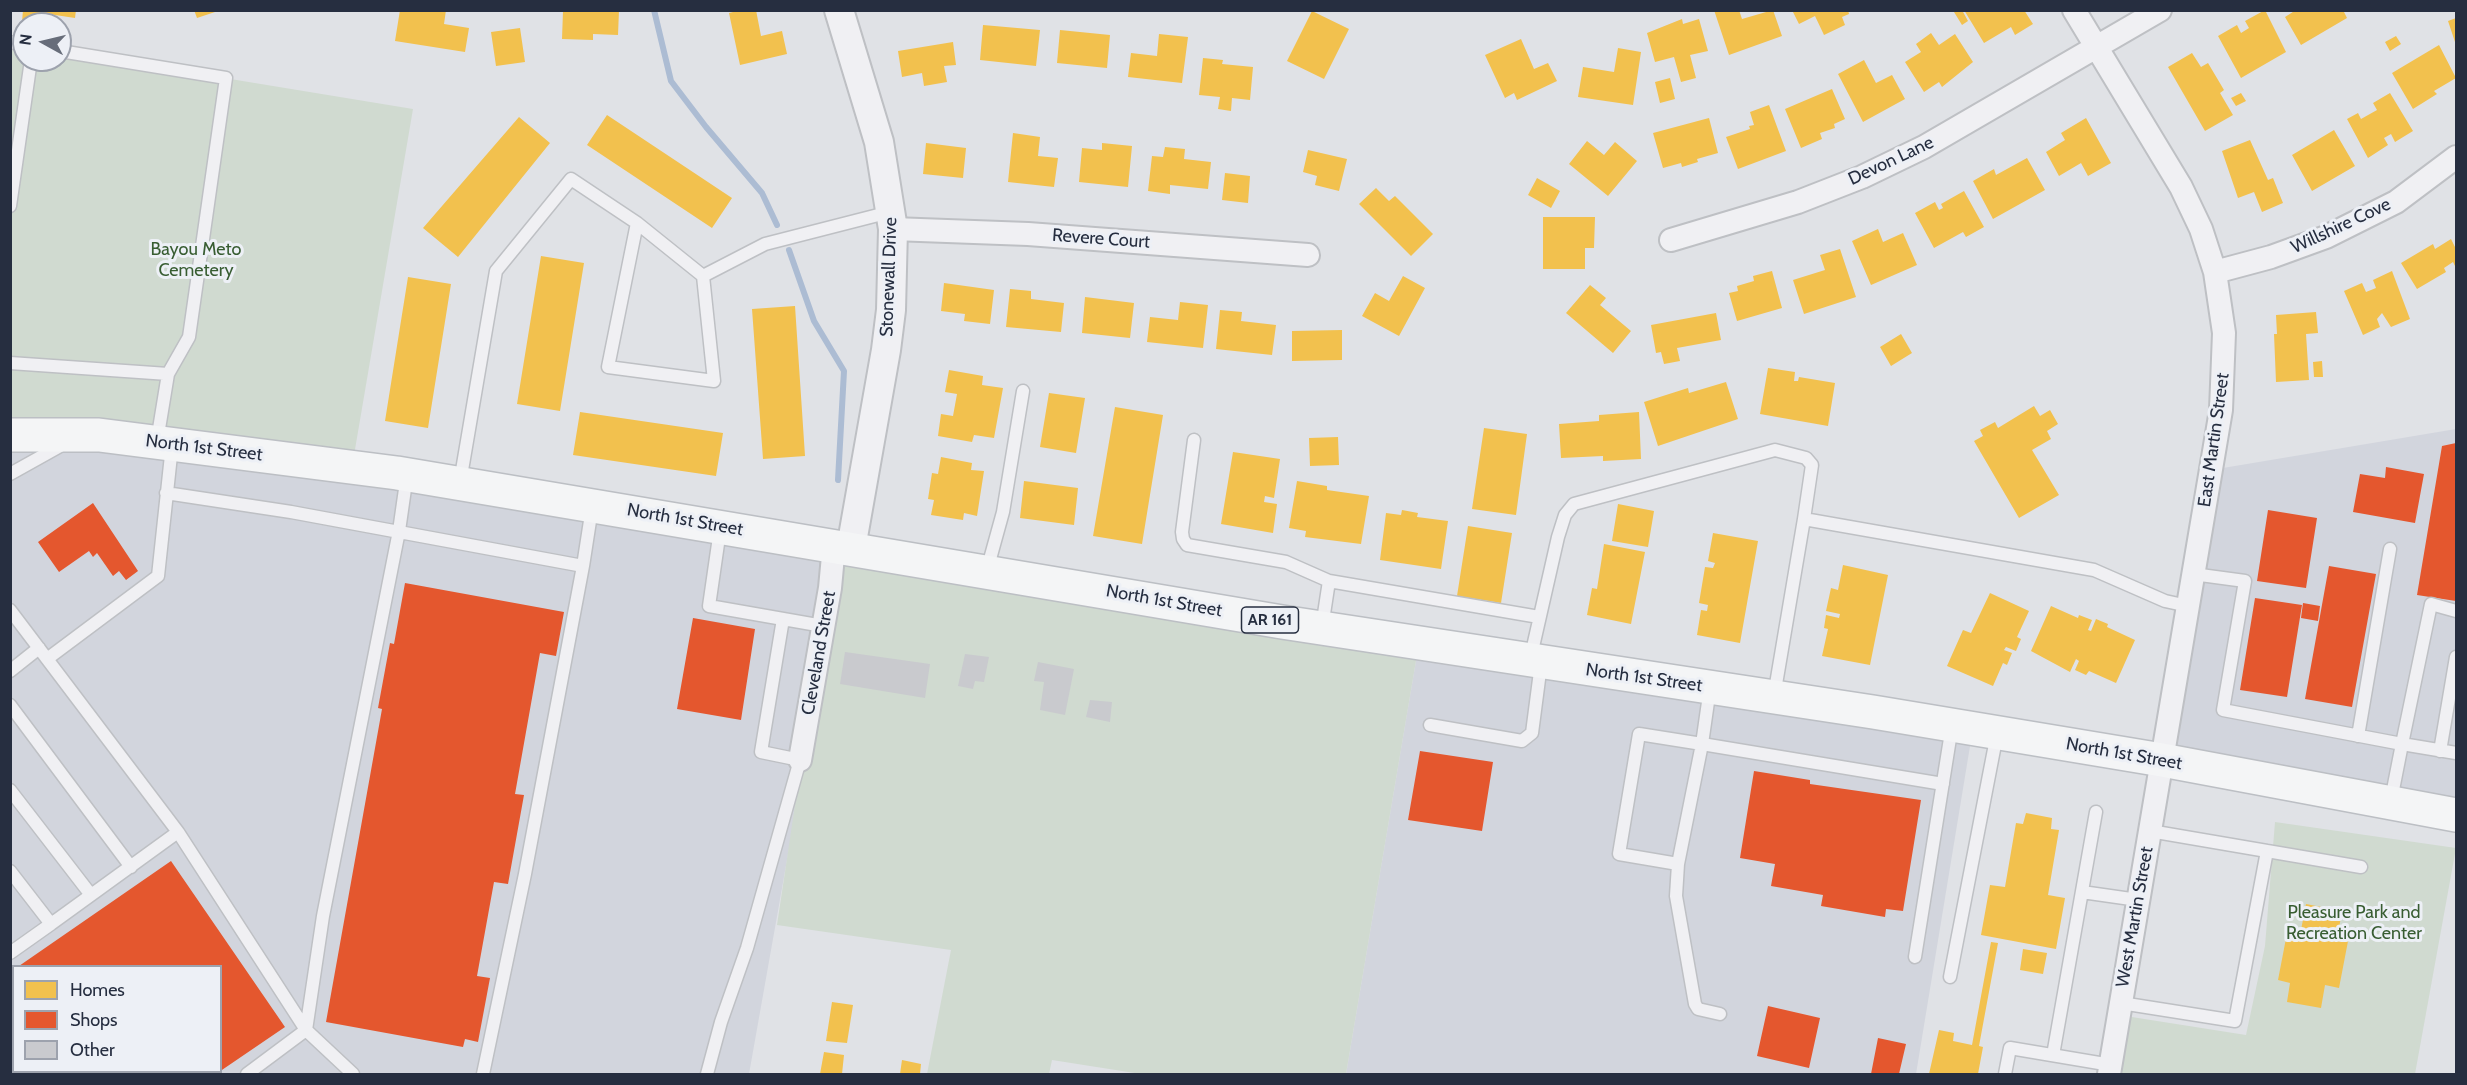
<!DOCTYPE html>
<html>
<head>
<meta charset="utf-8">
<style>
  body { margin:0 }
  #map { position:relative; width:2467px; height:1085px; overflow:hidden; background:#e0e2e6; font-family:Cabin,sans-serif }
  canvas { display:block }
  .frame { position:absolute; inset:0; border:12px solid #262e40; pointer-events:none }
  .legend { position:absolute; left:12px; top:965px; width:210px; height:108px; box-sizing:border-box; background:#edf0f6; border:2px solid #9da2ad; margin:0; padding:8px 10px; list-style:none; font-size:18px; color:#262e40 }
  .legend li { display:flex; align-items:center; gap:12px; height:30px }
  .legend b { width:30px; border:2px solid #9da2ad }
  .north { position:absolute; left:12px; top:12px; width:60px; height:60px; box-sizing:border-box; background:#edf0f6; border:2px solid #9da2ad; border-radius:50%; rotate:278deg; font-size:16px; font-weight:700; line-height:24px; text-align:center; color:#262e40 }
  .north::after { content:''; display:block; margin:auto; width:21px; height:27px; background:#676d7a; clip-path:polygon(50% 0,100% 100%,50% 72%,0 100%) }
</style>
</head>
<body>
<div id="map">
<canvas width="2467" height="1085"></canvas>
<div class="frame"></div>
<ul class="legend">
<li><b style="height:16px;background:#f2c14e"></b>Homes</li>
<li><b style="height:16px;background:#e4572e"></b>Shops</li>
<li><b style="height:16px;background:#c9cace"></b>Other</li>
</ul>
<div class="north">N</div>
</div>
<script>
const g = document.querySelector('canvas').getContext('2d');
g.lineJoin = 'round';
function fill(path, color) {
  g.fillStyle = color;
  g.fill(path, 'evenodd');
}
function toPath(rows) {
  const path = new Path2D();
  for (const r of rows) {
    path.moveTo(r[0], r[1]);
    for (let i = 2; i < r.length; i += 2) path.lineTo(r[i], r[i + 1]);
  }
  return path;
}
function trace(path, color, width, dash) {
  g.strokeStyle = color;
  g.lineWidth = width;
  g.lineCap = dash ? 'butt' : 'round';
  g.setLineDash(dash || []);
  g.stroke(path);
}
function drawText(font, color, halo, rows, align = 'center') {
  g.font = font + ' Cabin,sans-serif';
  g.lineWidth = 6;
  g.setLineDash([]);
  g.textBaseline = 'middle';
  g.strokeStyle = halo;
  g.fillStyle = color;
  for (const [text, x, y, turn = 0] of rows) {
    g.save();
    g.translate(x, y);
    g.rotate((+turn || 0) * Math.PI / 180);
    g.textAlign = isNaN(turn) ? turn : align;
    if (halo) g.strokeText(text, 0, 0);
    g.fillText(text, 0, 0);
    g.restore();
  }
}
fill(toPath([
  [2456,429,2456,816,2162,760,2211,470],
  [11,435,834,545,800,760,795,815,749,1074,11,1074],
  [14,966,220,966,220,1072,14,1072],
  [1419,643,1973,728,1916,1074,1346,1074]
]), '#d2d5dd');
fill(toPath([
  [10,42,24,45,24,60,60,60,60,51,413,109,352,467,11,435],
  [834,545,1419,643,1346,1074,1141,1074,1052,1060,1049,1074,927,1074,951,950,777,925],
  [2275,822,2456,848,2415,1074,2109,1074,2119,1015,2246,1035,2265,946]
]), '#d0dad0');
fill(toPath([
  [23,10,76,10,75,18,42,13,40,24,22,22],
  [194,10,218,10,218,11,197,18],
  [400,10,446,10,444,24,469,28,465,52,395,41],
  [588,10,619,10,618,35,593,34,593,40,562,39,563,11],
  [741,10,756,10,761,36,782,31,787,54,740,65,729,13],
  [1714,10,1739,10,1742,19,1773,10,1782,36,1729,55],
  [1792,10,1848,10,1849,14,1842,17,1845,25,1824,35,1815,16,1799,24],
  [1957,10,1962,10,1968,21,1962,25,1954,12],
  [1964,10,2024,10,2033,24,2015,35,2011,27,1984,43],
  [2265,10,2286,52,2241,78,2218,36,2237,25,2241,33,2249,28,2245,21],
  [2296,10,2343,10,2347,18,2301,45,2285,17],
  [1312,11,1349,29,1324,79,1287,61],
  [2456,18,2456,45,2448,21],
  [1682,19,1683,24,1699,19,1708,51,1690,55,1696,78,1681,82,1674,57,1655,62,1647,33],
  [983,25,1040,30,1036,66,980,60],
  [520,28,525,62,496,66,491,32],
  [1060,30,1110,35,1107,68,1057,63],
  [1931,33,1939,45,1955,34,1973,62,1942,87,1939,82,1924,92,1905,62,1921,52,1916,44],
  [1159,34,1188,37,1182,83,1128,77,1131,53,1157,56],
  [2396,36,2401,44,2390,51,2385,42],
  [1521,39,1534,69,1548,63,1557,81,1517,100,1514,93,1505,98,1485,55],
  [953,42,956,65,944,66,947,82,924,86,922,73,902,77,898,51],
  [2439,45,2456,78,2434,91,2437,94,2413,109,2392,73],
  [1618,48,1641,52,1633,105,1578,97,1583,67,1614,72],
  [2192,53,2201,67,2208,63,2224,90,2220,93,2233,115,2205,131,2168,67],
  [1203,58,1223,60,1222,64,1253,67,1250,100,1232,98,1231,111,1218,109,1220,97,1199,95],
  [1864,60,1876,83,1892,75,1905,99,1863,122,1838,74],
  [1670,78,1675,99,1660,103,1655,82],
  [1832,89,1845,119,1834,124,1835,128,1820,133,1822,139,1801,148,1785,109],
  [2241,93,2246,101,2236,106,2231,98],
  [2390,93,2413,131,2395,142,2391,134,2384,138,2388,145,2368,158,2347,119,2358,113,2361,119,2377,110,2373,103],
  [1769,105,1786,151,1738,169,1726,137,1750,129,1749,126,1754,125,1750,112],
  [607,115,732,198,712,228,587,145],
  [519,117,550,143,458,257,423,228],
  [1709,118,1718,153,1697,159,1698,162,1682,167,1681,163,1663,168,1653,133],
  [2086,118,2111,163,2088,176,2081,163,2059,176,2046,152,2065,140,2061,133],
  [2334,130,2355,166,2312,191,2292,155],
  [1013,133,1040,137,1038,156,1058,158,1054,187,1008,182],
  [2250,140,2268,180,2273,178,2283,203,2262,212,2254,192,2238,198,2222,151],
  [1587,141,1604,155,1615,142,1637,161,1608,196,1569,164],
  [926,143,966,148,963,178,923,174],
  [1102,143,1132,146,1128,187,1079,182,1082,148,1102,150],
  [1165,147,1185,149,1184,159,1211,162,1208,189,1170,185,1170,194,1148,191,1152,156,1163,157],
  [1308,150,1347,159,1339,191,1315,185,1317,176,1303,172],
  [2027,158,2045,190,1993,219,1973,181,1994,169,1996,175],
  [1225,173,1250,176,1248,203,1222,200],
  [1537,178,1560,191,1551,208,1528,195],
  [1376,188,1389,201,1395,196,1433,234,1411,256,1359,204],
  [1964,191,1984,227,1966,237,1963,232,1934,248,1915,213,1935,202,1939,210,1943,208,1941,204],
  [1543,217,1595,217,1594,248,1585,248,1585,269,1543,269],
  [1878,229,1883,242,1903,233,1917,265,1871,285,1852,241],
  [2451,239,2456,249,2456,268,2453,262,2444,268,2446,272,2417,289,2401,263,2433,244,2435,249],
  [1840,249,1856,297,1804,314,1793,280,1825,270,1820,255],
  [541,256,584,263,560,411,517,404],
  [1772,271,1782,308,1737,321,1729,293,1738,291,1737,286,1754,281,1753,276],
  [2392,271,2410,319,2391,327,2382,313,2377,319,2380,327,2363,335,2344,291,2362,283,2366,292,2376,288,2373,280],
  [1403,276,1425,288,1399,336,1362,316,1375,293,1389,301],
  [408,277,451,284,428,428,385,421],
  [944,283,994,290,990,324,964,321,965,314,941,311],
  [1590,285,1606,298,1600,305,1631,331,1613,353,1566,313],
  [1010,289,1031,291,1031,299,1064,303,1061,332,1006,327],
  [1085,297,1134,303,1130,338,1082,333],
  [1180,302,1208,305,1203,348,1147,342,1150,317,1178,320],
  [795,306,805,456,763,459,752,309],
  [1220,310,1242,312,1241,321,1276,325,1272,355,1216,349],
  [2316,312,2318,333,2306,334,2309,380,2276,382,2274,334,2277,334,2276,315],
  [1716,313,1721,340,1677,348,1680,361,1664,364,1661,352,1656,353,1651,325],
  [1342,330,1342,360,1292,361,1292,331],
  [1901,334,1912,353,1891,366,1880,347],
  [2322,361,2323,377,2314,377,2313,362],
  [1768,368,1795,372,1794,381,1798,381,1799,377,1835,383,1828,426,1760,414],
  [949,370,983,376,982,385,1003,388,994,438,974,435,972,442,938,436,941,414,953,416,957,394,945,392],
  [1726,382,1738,419,1658,446,1644,402,1688,388,1689,393],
  [1049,393,1085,398,1076,453,1040,447],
  [2034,406,2040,416,2050,410,2058,424,2047,431,2051,439,2032,450,2059,495,2019,518,1974,441,1983,436,1980,430,1995,422,1998,428],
  [1115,407,1163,415,1142,544,1093,536],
  [580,412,723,433,716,476,573,455],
  [1639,412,1641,459,1603,461,1603,456,1561,458,1559,424,1599,421,1599,415],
  [1484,428,1527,434,1516,515,1472,509],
  [1338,437,1339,465,1310,466,1309,438],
  [1233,452,1280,459,1274,498,1265,496,1264,502,1277,504,1273,533,1221,524],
  [941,457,972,463,971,470,984,471,977,516,964,513,963,520,931,515,934,500,928,499,932,473,938,474],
  [1024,481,1078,488,1074,525,1020,518],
  [1297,481,1327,486,1327,490,1369,496,1361,544,1305,537,1306,531,1289,528],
  [1618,504,1654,511,1648,547,1612,541],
  [1402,510,1418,513,1417,517,1448,521,1441,569,1380,560,1386,513,1401,515],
  [1468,526,1512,533,1501,603,1457,596],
  [1713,533,1758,541,1740,643,1697,635,1701,610,1707,611,1708,605,1699,603,1705,567,1713,568,1715,563,1708,561],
  [1604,544,1645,552,1631,624,1587,615,1592,588,1597,589],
  [1843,565,1888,575,1870,665,1822,656,1828,629,1824,628,1826,615,1839,618,1840,614,1826,611,1831,588,1838,590],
  [1990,593,2029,611,2017,637,2021,639,2016,651,2006,647,2004,650,2012,653,2007,665,2003,663,1993,686,1947,666,1963,630,1971,633],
  [2051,606,2078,618,2079,615,2092,620,2088,630,2091,631,2096,619,2108,624,2107,627,2135,640,2116,683,2089,671,2086,675,2075,670,2079,661,2076,659,2070,672,2031,651],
  [2026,813,2052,818,2051,829,2059,830,2048,895,2065,898,2056,949,1981,935,1990,885,2005,887,2016,823,2023,824],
  [2306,904,2342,911,2338,934,2349,936,2339,988,2325,985,2321,1008,2287,1002,2290,983,2278,980,2288,928,2301,930],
  [1991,942,1998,943,1979,1046,1983,1047,1978,1074,1929,1074,1939,1030,1954,1033,1953,1041,1972,1045],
  [2023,949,2047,953,2043,974,2020,970],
  [832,1002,853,1005,847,1043,826,1041],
  [824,1052,844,1055,842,1074,820,1074],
  [902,1060,921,1064,920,1074,900,1074]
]), '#f2c14e');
fill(toPath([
  [2456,443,2456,601,2417,595,2442,446],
  [2386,467,2424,474,2415,523,2353,512,2360,474,2385,478],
  [93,503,138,571,126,580,119,571,113,576,97,553,93,557,89,551,59,572,38,542],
  [2268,510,2317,518,2306,588,2257,581],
  [2329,566,2376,574,2352,707,2305,699],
  [405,583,564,612,556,656,540,653,515,794,524,795,508,884,494,882,477,976,490,978,478,1042,465,1039,463,1047,326,1022,382,709,378,708,390,643,394,644],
  [2255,598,2302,605,2287,697,2240,690],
  [2303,603,2320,606,2318,621,2301,618],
  [693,618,755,629,741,720,677,709],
  [1420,751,1493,762,1482,831,1408,820],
  [1754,771,1810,780,1810,784,1921,800,1903,911,1886,909,1885,917,1821,906,1823,895,1771,886,1775,864,1740,858],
  [171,861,285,1027,216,1074,10,1074,10,973,14,970,14,1072,220,1072,220,966,19,966],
  [1768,1006,1820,1018,1809,1068,1757,1056],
  [1878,1038,1906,1044,1899,1074,1871,1074]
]), '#e4572e');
trace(toPath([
  [654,10,671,81,706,127,762,193,777,225],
  [789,250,814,321,844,371,838,480]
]), '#acbcd3', 6);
fill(toPath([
  [845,652,930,664,925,698,840,684],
  [965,654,989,657,984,682,975,681,973,689,958,686],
  [1038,662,1074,669,1065,715,1040,710,1044,682,1034,681],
  [1090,700,1112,702,1110,722,1086,717]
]), '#c9cace');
const service = toPath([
  [10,42,24,45],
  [60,51,226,78,189,337,168,374],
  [10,206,31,60],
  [637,223,703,276],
  [10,363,168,374,157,441],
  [1194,440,1182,532,1183,539,1187,545,1286,562,1329,581,1539,617],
  [10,474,62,445],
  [460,482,496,271,571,179,637,223,608,367,714,381,703,276,765,244,890,212],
  [166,493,291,512,583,566,592,508],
  [720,530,709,606,823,626],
  [987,570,1003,512,1023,391],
  [2193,574,2245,581,2223,710,2402,744,2431,604,2456,611],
  [10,610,178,832,51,924,10,871],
  [1322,627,1329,581],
  [47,659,158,576,172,446],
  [1530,660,1558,537,1565,515,1574,504,1775,450,1806,458,1812,465,1804,519],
  [10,671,39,648],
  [1710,688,1702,744,1943,784],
  [1774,696,1804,519,2094,570,2165,601,2188,606],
  [10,705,131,867],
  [1430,725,1522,741,1532,733,1541,664],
  [1639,734,1702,744,1678,864,1619,854,1639,734],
  [2358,736,2390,549],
  [2440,751,2456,657],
  [10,790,91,895],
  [2391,800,2402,744,2456,753],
  [178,832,306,1030,323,916,399,531,407,475],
  [2267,851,2361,867],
  [1678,864,1676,896,1695,1004,1698,1009,1720,1014],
  [2082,892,2138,900],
  [10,953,51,924],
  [1915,957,1952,726],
  [1950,977,1997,734],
  [2121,1003,2235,1021,2267,851,2150,831],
  [2053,1055,2096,812],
  [247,1074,306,1030,353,1074],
  [483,1074,525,874,583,566],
  [707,1074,721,1022,747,948,800,760,761,752,783,619],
  [2005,1074,2010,1048,2111,1065]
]);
const minor = toPath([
  [2074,10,2181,187,2201,229,2215,272,2224,333,2221,410,2109,1074],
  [893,229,1028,234,1308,255],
  [1671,240,1798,202,1862,177,1924,147,2160,10],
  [2215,272,2271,257,2326,237,2396,202,2456,157],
  [800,760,830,588,834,545]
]);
const tertiary = toPath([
  [839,10,879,142,893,229,891,310,886,350,851,548]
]);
const primary = toPath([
  [10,435,99,435,397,473,1282,622,1873,712,2162,760,2456,815]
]);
trace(service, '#bec0c4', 15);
trace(minor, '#bec0c4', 26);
trace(tertiary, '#bec0c4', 32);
trace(primary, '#bcbfc4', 36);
trace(service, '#f0f0f3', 12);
trace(minor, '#f0f0f3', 22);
trace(tertiary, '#f0f0f3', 28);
trace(primary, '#f4f5f6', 33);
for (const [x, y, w] of [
  [1270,620,57]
]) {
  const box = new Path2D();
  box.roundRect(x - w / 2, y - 13, w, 26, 4.5);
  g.fillStyle = '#edf0f6';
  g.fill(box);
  trace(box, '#262e40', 1.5);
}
drawText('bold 16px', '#262e40', null, [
  ["AR 161",1270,620]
]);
drawText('18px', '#262e40', '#edf0f6', [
  ["Devon Lane",1891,161,-25],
  ["Willshire Cove",2341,226,-25],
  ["Revere Court",1101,239,4],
  ["Stonewall Drive",889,277,-88],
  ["East Martin Street",2214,440,-82],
  ["North 1st Street",204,448,7],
  ["North 1st Street",685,520,10],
  ["North 1st Street",1164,601,10],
  ["Cleveland Street",819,653,-80],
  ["North 1st Street",1644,678,8],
  ["North 1st Street",2124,754,10],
  ["West Martin Street",2135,917,-80]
]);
drawText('18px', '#385d32', '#edf0f6', [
  ["Bayou Meto",196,250],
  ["Cemetery",196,271],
  ["Pleasure Park and",2354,913],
  ["Recreation Center",2354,934]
]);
</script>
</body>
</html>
